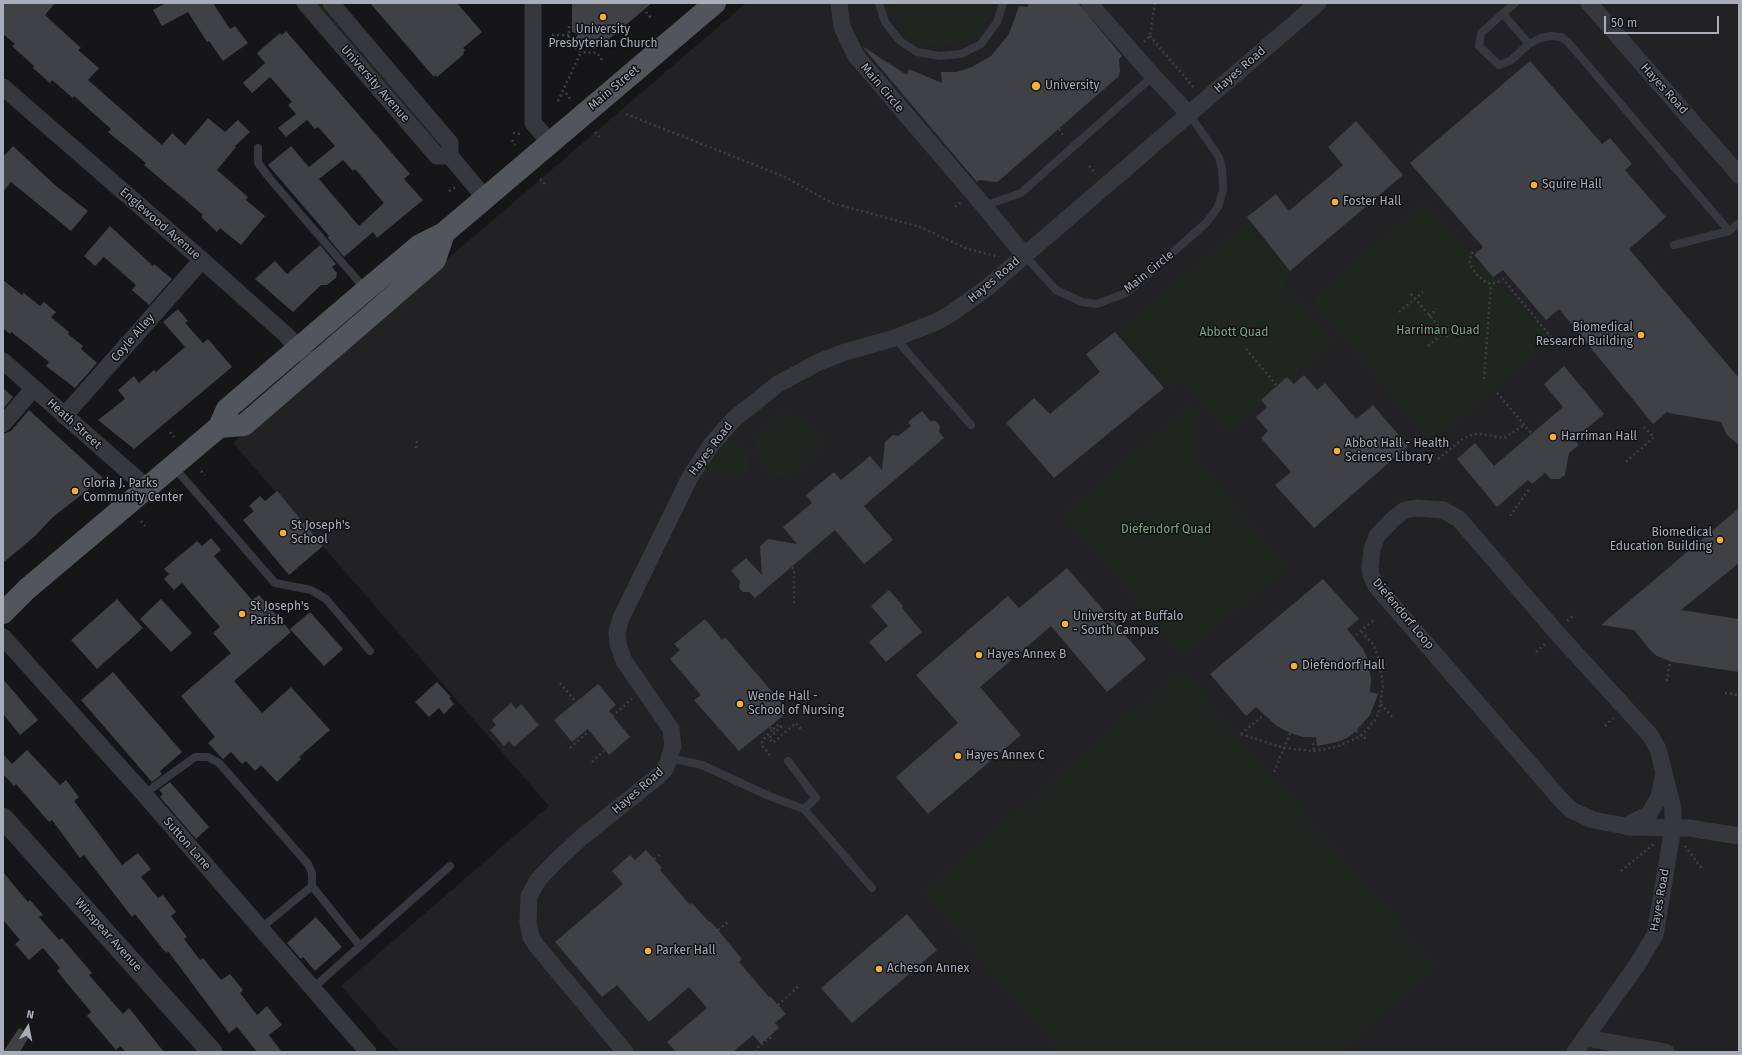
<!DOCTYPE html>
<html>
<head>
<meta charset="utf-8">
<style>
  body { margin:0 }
  #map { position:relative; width:1742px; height:1055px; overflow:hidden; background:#161618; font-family:"Fira Sans",sans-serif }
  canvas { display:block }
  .frame { position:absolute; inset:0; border:4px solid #a8adb8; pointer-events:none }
  .north { position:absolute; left:8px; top:1007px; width:40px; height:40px; -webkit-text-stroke:3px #111113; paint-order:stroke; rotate:10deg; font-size:11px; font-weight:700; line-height:16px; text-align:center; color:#a8adb8 }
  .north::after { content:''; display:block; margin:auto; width:14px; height:18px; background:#a8adb8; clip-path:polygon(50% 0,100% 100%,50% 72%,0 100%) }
  .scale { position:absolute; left:1604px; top:16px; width:115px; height:18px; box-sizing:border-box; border:2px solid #a8adb8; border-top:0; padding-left:5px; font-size:12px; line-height:14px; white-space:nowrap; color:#a8adb8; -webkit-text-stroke:3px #111113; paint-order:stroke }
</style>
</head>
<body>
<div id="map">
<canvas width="1742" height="1055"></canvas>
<div class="frame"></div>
<div class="north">N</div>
<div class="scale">50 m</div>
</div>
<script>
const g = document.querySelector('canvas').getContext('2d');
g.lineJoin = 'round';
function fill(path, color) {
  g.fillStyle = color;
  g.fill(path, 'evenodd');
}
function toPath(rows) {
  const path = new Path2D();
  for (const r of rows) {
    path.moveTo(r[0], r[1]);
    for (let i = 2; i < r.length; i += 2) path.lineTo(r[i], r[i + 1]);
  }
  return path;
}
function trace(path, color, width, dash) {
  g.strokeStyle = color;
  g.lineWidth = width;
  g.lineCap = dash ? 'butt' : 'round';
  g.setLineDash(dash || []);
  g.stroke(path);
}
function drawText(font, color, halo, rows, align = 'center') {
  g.font = font + ' "Fira Sans",sans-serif';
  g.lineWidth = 3;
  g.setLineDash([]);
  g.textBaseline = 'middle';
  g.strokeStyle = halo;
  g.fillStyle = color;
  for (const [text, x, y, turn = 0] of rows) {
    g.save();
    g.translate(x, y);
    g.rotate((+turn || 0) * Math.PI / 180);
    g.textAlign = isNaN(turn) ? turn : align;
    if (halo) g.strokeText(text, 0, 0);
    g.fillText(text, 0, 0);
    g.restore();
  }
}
fill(toPath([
  [746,3,1739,3,1739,1052,399,1052,341,986,549,806,233,443]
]), '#222225');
fill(toPath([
  [313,3,321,3,443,146,444,151],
  [891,3,994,3,989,18,979,32,966,41,936,47,920,42,906,33,896,20],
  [1424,203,1551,338,1432,442,1312,300],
  [1247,223,1291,275,1283,282,1333,341,1227,432,1182,381,1168,388,1120,330],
  [1193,403,1194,459,1286,566,1184,654,1064,514],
  [778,415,792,415,803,418,812,426,819,440,818,451,812,461,797,472,785,477,773,475,766,470,759,458,756,445,757,438,765,426],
  [729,438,749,456,747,472,741,474,705,474,703,470],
  [1178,673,1183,674,1187,678,1435,967,1336,1052,1062,1052,924,892]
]), '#1e261f');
fill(toPath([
  [3,3,55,3,45,15,81,48,78,50,99,68,88,80,162,145,172,133,185,145,208,118,225,132,238,120,250,132,235,146,236,147,217,170,248,197,246,200,265,216,241,245,220,228,217,232,201,217,203,215,144,165,146,163,108,132,111,129,74,96,73,98,52,80,50,83,33,68,34,66,12,46,15,44,3,34],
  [166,3,213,3,230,29,235,26,248,43,223,61,209,41,207,42,188,12,162,26,153,10],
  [370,3,457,3,482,32,463,48,465,50,463,53,464,54,437,77,435,75,434,77],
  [572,3,652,3,602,45,597,43,594,49,575,40,578,34,572,32],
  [1028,3,1078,3,1122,56,1119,59,1120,71,1119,76,1001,179,997,182,979,180,977,182,862,46,907,75,909,69,942,83,941,72,957,72,972,67,991,56,1009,34,1019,6,1028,7],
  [286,31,410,174,404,179,423,200,377,238,373,232,344,257,328,238,329,236,268,165,291,146,309,167,335,146,318,127,315,129,307,120,286,137,278,128,296,114,288,105,292,102,270,77,252,93,243,83,265,63,257,53,280,33,282,35],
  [343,160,353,171,355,169,384,203,359,226,319,179],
  [1530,61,1602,144,1610,138,1632,164,1625,170,1666,217,1629,249,1739,378,1739,445,1727,435,1721,422,1669,413,1667,412,1653,424,1559,309,1546,320,1503,270,1493,277,1474,255,1483,247,1410,163],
  [1356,121,1403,175,1290,271,1247,217,1276,194,1289,211,1343,165,1328,147],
  [13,146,56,186,88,211,71,231,11,182,3,192,3,157],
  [110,226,153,266,154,264,172,279,149,305,132,290,136,285,104,257,95,266,84,256],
  [320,245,336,264,332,267,337,273,336,278,327,285,321,285,293,312,255,279,275,261,287,274],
  [3,280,22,295,24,293,40,306,44,302,56,312,51,317,69,332,68,334,83,346,81,349,97,363,75,388,46,366,49,362,28,345,11,332,10,334,3,328],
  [178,309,188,321,185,323,203,343,208,339,232,367,134,449,98,420,125,399,118,390,134,376,139,383,154,370,156,372,185,347,163,322],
  [1115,332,1164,388,1054,478,1006,423,1034,398,1050,414,1100,372,1086,354],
  [1564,366,1604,414,1574,439,1579,445,1569,453,1565,475,1559,479,1551,479,1545,473,1532,484,1528,480,1497,507,1457,459,1475,443,1494,466,1563,407,1544,384],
  [1304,375,1317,390,1325,383,1356,419,1373,405,1408,446,1314,528,1275,485,1291,472,1261,438,1268,431,1256,417,1267,407,1261,400,1287,377,1294,384],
  [3,388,13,397,3,409],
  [29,410,103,478,53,517,36,535,3,563,3,434,11,431],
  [922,411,930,421,936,421,940,426,939,432,944,438,864,506,893,540,864,564,835,530,755,598,749,592,743,592,739,588,740,581,731,571,746,558,762,575,760,546,768,539,797,544,783,527,812,503,806,495,834,472,841,480,870,456,882,470,885,442,893,435,898,436,911,426,908,422],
  [277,491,323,546,289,575,243,520,254,511,249,506,260,496,265,501],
  [1739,508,1739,563,1681,610,1739,619,1739,672,1672,662,1657,656,1651,651,1634,630,1601,625],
  [211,538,221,550,214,556,252,600,259,595,291,632,234,681,262,713,291,687,330,730,299,757,301,759,277,782,261,765,255,771,246,761,242,764,231,752,223,759,208,743,215,737,181,696,231,653,213,633,220,627,182,583,174,590,164,579,169,574,164,569,197,541,202,546],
  [1067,568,1146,659,1107,692,1051,626,980,687,1021,735,928,814,896,777,958,723,916,675,1008,596,1019,608],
  [1323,579,1359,619,1347,629,1363,649,1368,660,1371,680,1370,692,1378,694,1370,715,1356,731,1347,738,1337,742,1317,746,1316,737,1303,737,1290,733,1277,726,1256,707,1246,716,1210,674],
  [889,590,903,606,902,608,922,632,886,662,869,642,888,626,871,606],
  [117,599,143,628,97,669,71,640],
  [161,599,192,633,171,652,140,619],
  [310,612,343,649,324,666,290,629],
  [705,619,722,640,725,637,786,708,781,712,784,715,739,751,694,700,701,695,670,659,680,650,674,644],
  [113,672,182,752,160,771,162,774,152,782,81,700],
  [3,679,38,720,20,735,3,714],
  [437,682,451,697,449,698,454,704,444,714,439,708,429,717,415,702],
  [598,684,616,705,609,711,630,737,609,755,588,729,572,742,554,720],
  [511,703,516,709,521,704,539,725,514,747,509,741,504,746,490,730,496,725,492,720],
  [27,750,60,785,66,780,79,797,74,801,122,865,138,853,151,869,141,877,158,898,163,895,176,912,171,916,187,937,184,939,200,960,203,958,221,980,230,974,243,990,240,993,257,1015,267,1006,282,1025,269,1035,282,1052,257,1052,237,1027,229,1033,168,951,166,953,135,914,132,917,84,855,80,858,52,820,49,822,16,784,14,786,3,774,3,754,12,764],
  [170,782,209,827,196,839,160,797,163,794,159,790],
  [646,850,662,868,660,870,690,905,692,903,709,922,710,921,718,930,742,959,739,962,769,997,770,996,786,1014,775,1023,779,1028,761,1044,753,1035,733,1052,676,1052,667,1042,707,1008,689,987,649,1022,617,985,602,997,555,942,623,884,612,871,630,855,635,860],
  [3,872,28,902,30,900,43,915,39,917,59,940,62,938,92,973,89,975,123,1014,129,1008,164,1052,126,1052,120,1046,116,1050,87,1016,91,1012,57,971,60,968,43,948,29,960,15,944,20,940,3,920],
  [907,914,937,950,852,1023,821,988],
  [316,917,342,947,315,971,303,957,301,959,287,943],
  [19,1028,30,1035,20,1052,3,1052]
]), '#404145');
trace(toPath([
  [646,12,651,18],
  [569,26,569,44,581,52,597,53,602,60],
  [552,35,569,35],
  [1150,36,1195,89],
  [1144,42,1150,36,1155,3],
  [566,93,570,99],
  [558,101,581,52],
  [626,114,785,177,832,203,920,227,968,249,999,257],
  [1059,129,1064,137],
  [595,132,599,137],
  [513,133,520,134],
  [512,140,515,145],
  [1089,166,1096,174],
  [540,179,545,184],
  [449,191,456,187],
  [955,207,961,202],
  [1473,252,1469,260,1471,266,1477,275,1484,281,1491,284,1498,282,1503,279,1556,343],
  [1411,294,1448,337],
  [1399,312,1423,292],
  [1429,316,1437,309],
  [1428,346,1452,326],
  [1246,349,1277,386],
  [1484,379,1491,284],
  [1497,393,1532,434],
  [170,432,174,437],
  [416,448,417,440],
  [1438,459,1464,438,1474,434,1482,434,1504,438,1524,425],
  [1626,462,1654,437,1644,427],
  [201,471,205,475],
  [108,482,113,489],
  [1510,516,1529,489],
  [141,521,145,526],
  [792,567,794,569,794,604],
  [1567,621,1573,616],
  [1341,648,1375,619],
  [1536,652,1546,643],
  [1667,681,1670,661],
  [560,683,576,702],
  [1725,693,1739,695],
  [1381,704,1392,717],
  [612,716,632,699],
  [1605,726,1613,718],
  [770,727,772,730,779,724,781,727,769,738,773,743,796,723,803,731],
  [772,730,762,741,762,746,772,758],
  [1356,731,1366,739],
  [1241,734,1284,748,1314,751,1336,747,1361,736,1375,720,1379,712,1383,685,1379,659,1373,644,1361,631],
  [1241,734,1277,704],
  [1313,743,1314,751],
  [570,748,589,731],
  [592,762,604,751],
  [1274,772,1290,733],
  [1685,846,1702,869],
  [654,859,661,854],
  [1621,871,1654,844],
  [718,930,728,922],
  [778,1005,800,985],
  [755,1052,759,1046,772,1037,770,1036]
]), '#3d3f44', 2.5, [2, 3]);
trace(toPath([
  [879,3,885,22,900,41,917,52,940,56,961,54,981,44,997,22,1003,3],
  [1515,3,1481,33,1479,46,1499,65,1510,61,1529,44,1541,38,1550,36,1561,37,1568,42,1729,231],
  [1503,14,1529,44],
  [258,148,258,163,271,180,365,289],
  [984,206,1021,193,1153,76],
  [1674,245,1729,231,1739,223],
  [1024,255,1056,290,1082,302,1097,304,1126,293,1153,270,1207,222,1218,207,1223,190,1222,168,1219,157,1189,114],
  [895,338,971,425],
  [173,466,275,583,311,590,326,599,370,651],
  [670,758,702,765,769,796,804,809,872,888],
  [788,761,816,798,804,809],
  [144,794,195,757,208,757,219,763,308,864,312,873,312,886,360,946],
  [260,929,312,886],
  [313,988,450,866]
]), '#37383d', 8);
trace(toPath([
  [305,3,437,156,450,156],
  [331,3,450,143,450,156,485,198],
  [533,3,533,123,550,142],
  [839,3,842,27,856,56,984,206,1024,255],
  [1089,3,1153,76,1189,114],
  [1589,3,1739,175],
  [3,87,202,260,285,334,307,357],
  [3,361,146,487],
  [64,416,202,260],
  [3,424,34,388],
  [1416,508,1443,510,1459,519,1557,633,1650,735,1658,749,1664,773,1659,797,1649,814,1625,826,1593,820,1571,810,1562,801,1376,586,1371,575,1370,567,1372,549,1377,536,1393,519,1405,510,1416,508],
  [3,637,144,794,368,1052],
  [1628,827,1689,828,1739,836],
  [1586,1038,1666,1052],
  [625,1052,536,945,531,937,528,922,529,896,538,880,555,862,582,837,657,777,665,769,668,762,673,746,671,729,624,661,618,644,617,632,621,618,690,477,711,445,734,419,778,384,819,362,845,352,895,338,936,322,952,313,988,287,1318,3],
  [1575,1052,1637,965,1655,935,1673,827,1673,809,1665,777]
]), '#37383d', 17);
trace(toPath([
  [3,818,212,1052]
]), '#37383d', 21);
trace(toPath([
  [219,427,244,425,435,260,444,233],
  [3,613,27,589,219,427,227,409,366,290,420,245,444,233,715,3]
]), '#53555c', 22);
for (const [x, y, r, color] of [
  [603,17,4,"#f2b134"],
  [1036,86,5,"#f2b134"],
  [1534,185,4,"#f2b134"],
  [1335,202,4,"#f2b134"],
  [1641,335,4,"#f2b134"],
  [1553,437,4,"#f2b134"],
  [1337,451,4,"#f2b134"],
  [75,491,4,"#f2b134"],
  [283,533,4,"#f2b134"],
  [1720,540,4,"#f2b134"],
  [242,614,4,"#f2b134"],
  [1065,624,4,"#f2b134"],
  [979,655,4,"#f2b134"],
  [1294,666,4,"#f2b134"],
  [740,704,4,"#f2b134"],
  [958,756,4,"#f2b134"],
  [648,951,4,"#f2b134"],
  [879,969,4,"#f2b134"]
]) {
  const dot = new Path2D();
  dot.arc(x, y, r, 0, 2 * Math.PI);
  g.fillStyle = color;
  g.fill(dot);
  trace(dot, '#111113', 1.5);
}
drawText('12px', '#a8adb8', '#111113', [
  ["University",603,30,"center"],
  ["Presbyterian Church",603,44,"center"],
  ["University",1045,86],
  ["Squire Hall",1542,185],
  ["Foster Hall",1343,202],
  ["Biomedical",1633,328,"right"],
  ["Research Building",1633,342,"right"],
  ["Harriman Hall",1561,437],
  ["Abbot Hall - Health",1345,444],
  ["Sciences Library",1345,458],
  ["Gloria J. Parks",83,484],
  ["Community Center",83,498],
  ["St Joseph's",291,526],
  ["School",291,540],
  ["Biomedical",1712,533,"right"],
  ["Education Building",1712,547,"right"],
  ["St Joseph's",250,607],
  ["Parish",250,621],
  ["University at Buffalo",1073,617],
  ["- South Campus",1073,631],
  ["Hayes Annex B",987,655],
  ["Diefendorf Hall",1302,666],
  ["Wende Hall -",748,697],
  ["School of Nursing",748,711],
  ["Hayes Annex C",966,756],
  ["Parker Hall",656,951],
  ["Acheson Annex",887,969]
], 'left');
drawText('12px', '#a8adb8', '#111113', [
  ["Hayes Road",1240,70,-41],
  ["University Avenue",375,84,49],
  ["Main Street",614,88,-40],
  ["Main Circle",882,88,50],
  ["Hayes Road",1664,89,48],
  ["Englewood Avenue",160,224,41],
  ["Main Circle",1149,272,-39],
  ["Hayes Road",994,280,-40],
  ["Coyle Alley",133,338,-49],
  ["Heath Street",74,424,42],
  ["Hayes Road",711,449,-53],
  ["Diefendorf Loop",1403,614,50],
  ["Hayes Road",638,791,-41],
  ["Sutton Lane",187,844,49],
  ["Hayes Road",1660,900,-80],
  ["Winspear Avenue",108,935,48]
]);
drawText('12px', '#7fa381', '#111113', [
  ["Harriman Quad",1438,331],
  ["Abbott Quad",1234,333],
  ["Diefendorf Quad",1166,530]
]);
</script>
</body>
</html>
